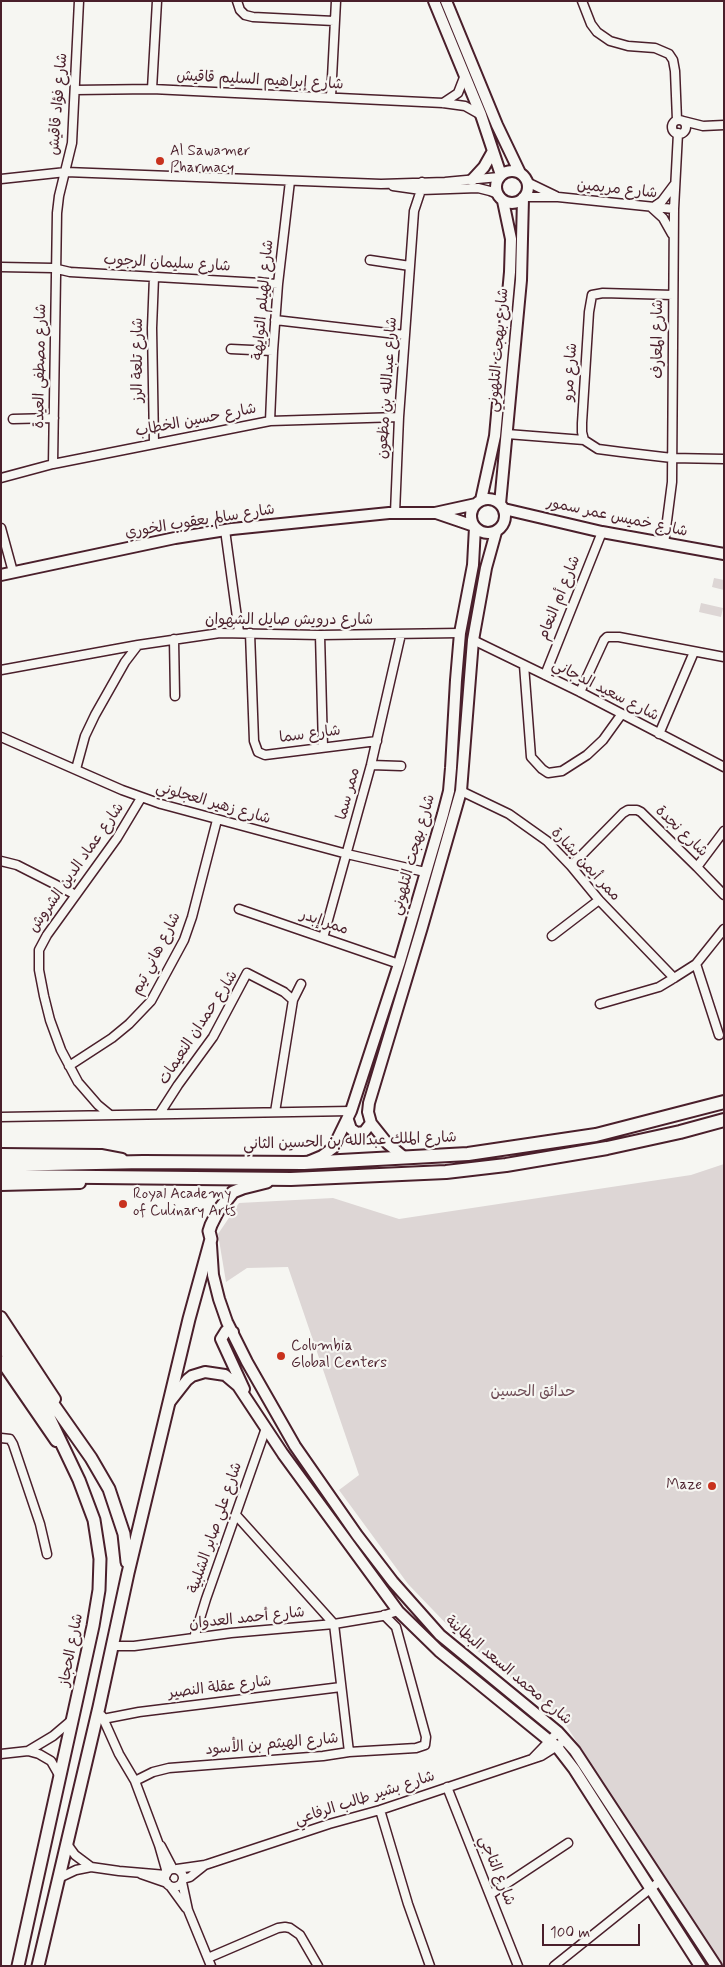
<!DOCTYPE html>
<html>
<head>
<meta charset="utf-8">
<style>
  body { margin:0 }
  #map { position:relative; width:725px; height:1967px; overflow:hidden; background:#f6f6f2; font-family:Mynerve,sans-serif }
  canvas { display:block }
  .frame { position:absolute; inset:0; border:2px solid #4a1f2b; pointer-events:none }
  .scale { position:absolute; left:542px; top:1924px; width:98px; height:22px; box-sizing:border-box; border:2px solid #4a1f2b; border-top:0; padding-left:6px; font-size:15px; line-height:18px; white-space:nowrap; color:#4a1f2b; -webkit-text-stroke:4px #f6f6f2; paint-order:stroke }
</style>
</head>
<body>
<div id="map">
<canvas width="725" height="1967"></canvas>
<div class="frame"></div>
<div class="scale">100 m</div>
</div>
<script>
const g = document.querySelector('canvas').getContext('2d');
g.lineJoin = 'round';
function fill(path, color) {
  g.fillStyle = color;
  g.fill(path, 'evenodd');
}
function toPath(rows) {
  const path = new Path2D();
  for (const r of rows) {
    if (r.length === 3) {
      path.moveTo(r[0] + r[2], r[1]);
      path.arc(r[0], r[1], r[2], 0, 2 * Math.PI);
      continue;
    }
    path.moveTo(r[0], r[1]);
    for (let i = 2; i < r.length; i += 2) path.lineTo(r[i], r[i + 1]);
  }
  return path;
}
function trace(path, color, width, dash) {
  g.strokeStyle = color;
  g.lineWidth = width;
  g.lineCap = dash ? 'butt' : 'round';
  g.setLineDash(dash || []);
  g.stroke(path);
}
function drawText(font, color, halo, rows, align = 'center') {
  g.font = font + ' Mynerve,"Playpen Sans Arabic",sans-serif';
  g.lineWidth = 4.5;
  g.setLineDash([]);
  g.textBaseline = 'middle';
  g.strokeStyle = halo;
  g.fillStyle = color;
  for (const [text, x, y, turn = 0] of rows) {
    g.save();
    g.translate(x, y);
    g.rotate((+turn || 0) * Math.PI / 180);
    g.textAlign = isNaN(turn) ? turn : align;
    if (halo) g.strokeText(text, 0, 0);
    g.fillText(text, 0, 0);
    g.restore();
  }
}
fill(toPath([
  [714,578,724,580,724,590,712,587],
  [701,603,723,608,721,617,699,612],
  [724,1164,724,1966,722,1966,560,1716,457,1635,408,1584,339,1490,359,1475,288,1267,247,1268,226,1282,218,1234,239,1203,333,1198,399,1219,691,1175]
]), '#ddd6d5');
const minor = toPath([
  [237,1,240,10,245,15,253,17,334,21],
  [582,1,591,24,597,32,610,41,628,46,655,48,669,54,673,60,675,71,677,120],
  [152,89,157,1],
  [75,90,152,89,443,103,465,106,481,115],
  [331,97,336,1],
  [443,103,458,93,465,75],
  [679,127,7],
  [683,121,703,126,724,125],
  [1,179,66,172,381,184,445,182,499,177],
  [527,182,556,196],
  [393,186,421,190,478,188,490,191,498,194],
  [524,197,558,197,674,209],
  [672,234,663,218,652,208,662,201,674,185],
  [370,260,410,266],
  [1,267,53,268,70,272,278,284],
  [154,277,152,328,154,443],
  [673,295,603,293,592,295,589,312,582,423,582,432,584,440,598,449,621,452,672,458,724,459],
  [275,320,405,335],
  [231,349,273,351],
  [13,419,54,418],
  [270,421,273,351,278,284,290,181],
  [507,434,584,440],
  [53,464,57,213,59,196,72,143,79,1],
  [1,478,53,464,270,421,399,417],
  [395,513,399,417,410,266,414,211,421,190,422,182],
  [1,528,13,572],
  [225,530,239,632],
  [664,544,672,482,674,209,678,133],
  [250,633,254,741,258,752,265,755,377,741],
  [320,635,323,747],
  [174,639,175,696],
  [473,640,580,692,724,767],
  [524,665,531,757,542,769,548,773,562,771,587,755,603,740,621,715],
  [1,670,138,645],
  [545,675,602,532],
  [580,692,604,640,607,637,619,637,724,657],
  [659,734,694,652],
  [1,737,122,790,161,804,347,854,425,872],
  [371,765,401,766],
  [76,769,85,736,95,715,125,662,138,645,220,633,320,635,460,633],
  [461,791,509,814,547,841,571,866,599,900,674,978],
  [1,861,17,865,76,895],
  [571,866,623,813,628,810,637,810,641,812,697,867,724,895],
  [697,867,724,831],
  [239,909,399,964],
  [552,936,599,900],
  [323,938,371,765,401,634],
  [696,964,719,1035],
  [600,1004,659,987,674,978,696,964,724,929],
  [69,1066,112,1038,129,1024,151,1001,184,940,192,917,217,820],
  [275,1112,293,1000,301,984],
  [160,1113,178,1085,213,1037,247,973,284,992,293,1000],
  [109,1114,98,1105,78,1082,61,1050,50,1020,44,996,39,970,39,950,47,935,117,838,141,798],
  [1,1117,351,1111],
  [1,1438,10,1439,13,1444,40,1524,47,1554],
  [236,1515,334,1624,349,1752],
  [194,1638,206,1599,266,1428],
  [112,1646,134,1646,231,1633,334,1624,382,1616,398,1611],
  [102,1716,119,1754,135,1781,159,1845,167,1873],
  [103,1719,139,1712,341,1687],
  [28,1751,53,1736,73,1719],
  [1,1754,28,1751,39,1754,51,1761,59,1775],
  [533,1758,558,1732],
  [135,1781,153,1772,169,1768,323,1756,349,1752,416,1748,425,1745,426,1737,396,1627,384,1615],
  [447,1787,518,1966],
  [380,1810,408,1904,430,1966],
  [67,1844,75,1855,91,1867],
  [161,1846,173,1869],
  [177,1869,205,1865,329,1824,380,1810,541,1756,560,1744],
  [174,1878,9],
  [141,1874,167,1883],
  [59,1878,76,1870,91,1867,119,1871,166,1875],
  [183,1879,190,1877,205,1865],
  [182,1882,188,1910,211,1966],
  [170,1886,186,1908],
  [491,1894,568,1843],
  [208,1958,278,1928,285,1927,290,1928,300,1935,318,1966],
  [554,1966,660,1881]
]);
const tertiary = toPath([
  [434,1,481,115,501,175],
  [446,1,497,125,520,173],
  [512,187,16],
  [472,180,484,167,493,151],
  [488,516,17],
  [481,500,495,436,510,272,511,239,503,201],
  [500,504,521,280,523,198],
  [504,509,602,532,724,554],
  [436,513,474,526],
  [1,575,175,538,232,529,389,513,435,513,476,504],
  [348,1120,351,1129,357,1133,364,1132,371,1123],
  [1,1154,101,1155,122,1159],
  [405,1158,387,1143,371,1123,368,1112,369,1103,422,927,461,791,473,640,486,568,496,532],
  [310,1161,322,1156,333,1148,351,1111,399,964,443,814,449,791,451,768,456,680,460,633,473,565,475,527],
  [1,1185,80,1183],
  [211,1245,213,1275,219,1299,227,1322,247,1362,295,1446,357,1535,393,1582,440,1635,558,1732,575,1751,716,1966],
  [1,1317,55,1399],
  [233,1332,226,1331,221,1339,244,1389],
  [1,1361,56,1441],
  [169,1403,187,1380,192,1376,205,1372,225,1375,238,1386,283,1454,398,1611,439,1651,557,1747,574,1769,700,1966]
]);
const secondary = toPath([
  [1,1330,91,1458,109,1489,124,1534,127,1562],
  [1,1344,49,1417,79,1480,94,1520,100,1559,99,1590,93,1626,18,1966],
  [38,1966,99,1707,128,1573,189,1319,211,1239,209,1231,211,1225,218,1211,233,1192,243,1188,267,1182]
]);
const trunk = toPath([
  [1,1165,143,1162,304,1163,468,1154,596,1135,724,1102],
  [1,1176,291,1179,446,1172,506,1165,607,1148,680,1132,724,1120]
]);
trace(minor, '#4a1f2b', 11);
trace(tertiary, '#4a1f2b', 14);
trace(secondary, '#4a1f2b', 15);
trace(trunk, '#4a1f2b', 16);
trace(minor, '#f6f6f2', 8);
trace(tertiary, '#f6f6f2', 10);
trace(secondary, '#f6f6f2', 11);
trace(trunk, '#f6f6f2', 12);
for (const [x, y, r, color] of [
  [160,161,5,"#c8321e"],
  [123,1204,5,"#c8321e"],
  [281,1356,5,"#c8321e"],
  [712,1486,5,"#c8321e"]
]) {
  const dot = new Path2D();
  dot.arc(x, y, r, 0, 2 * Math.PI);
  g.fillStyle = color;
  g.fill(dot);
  trace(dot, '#f6f6f2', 2);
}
drawText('15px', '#4a1f2b', '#f6f6f2', [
  ["شارع إبراهيم السليم قاقيش",260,81,3],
  ["شارع فؤاد قاقيش",59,104,-85],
  ["شارع مريمين",617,190,6],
  ["شارع سليمان الرجوب",167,264,3],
  ["شارع الهيلم التوايهة",264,300,-85],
  ["شارع المعارف",659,339,-90],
  ["شارع بهجت التلهوني",499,350,-85],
  ["شارع تلعة الرز",139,360,-90],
  ["شارع مصطفى العيدة",41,366,-89],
  ["شارع مرو",571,372,-86],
  ["شارع عبدالله بن مظعون",388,388,-86],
  ["شارع حسين الخطاب",196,421,-11],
  ["شارع خميس عمر سمور",617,518,12],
  ["شارع سالم يعقوب الخوري",200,522,-9],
  ["شارع أم النعام",560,598,-68],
  ["شارع درويش صايل الشهوان",289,621],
  ["شارع سعيد الدجاني",605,691,27],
  ["شارع سما",310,735,-7],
  ["ممر سما",349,794,-75],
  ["شارع زهير العجلوني",213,804,16],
  ["شارع نجدة",681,832,44],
  ["شارع بهجت التلهوني",414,855,-74],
  ["ممر أيمن بشارة",585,865,47],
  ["شارع عماد الدين الشروش",77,868,-55],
  ["ممر إبدر",324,923,19],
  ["شارع هاني تيم",157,954,-63],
  ["شارع حمدان النعيمات",199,1028,-57],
  ["شارع الملك عبدالله بن الحسين الثاني",350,1142,-2],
  ["شارع علي صابر الشلبية",216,1528,-71],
  ["شارع أحمد العدوان",247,1619,-6],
  ["شارع الحجاز",72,1650,-79],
  ["شارع محمد السعد البطاينة",508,1671,40],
  ["شارع عقلة النصير",220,1688,-7],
  ["شارع الهيثم بن الأسود",272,1745,-5],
  ["شارع بشير طالب الرفاعي",365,1799,-18],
  ["شارع التاجي",496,1871,68]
]);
drawText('15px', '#4a1f2b', '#f6f6f2', [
  ["Al Sawamer",170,152],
  ["Pharmacy",170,169],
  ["Royal Academy",133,1195],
  ["of Culinary Arts",133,1212],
  ["Columbia",291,1347],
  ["Global Centers",291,1364],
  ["Maze",702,1486,"right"]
], 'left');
drawText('15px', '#6f4d56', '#f6f6f2', [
  ["حدائق الحسين",533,1393]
]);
</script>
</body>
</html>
